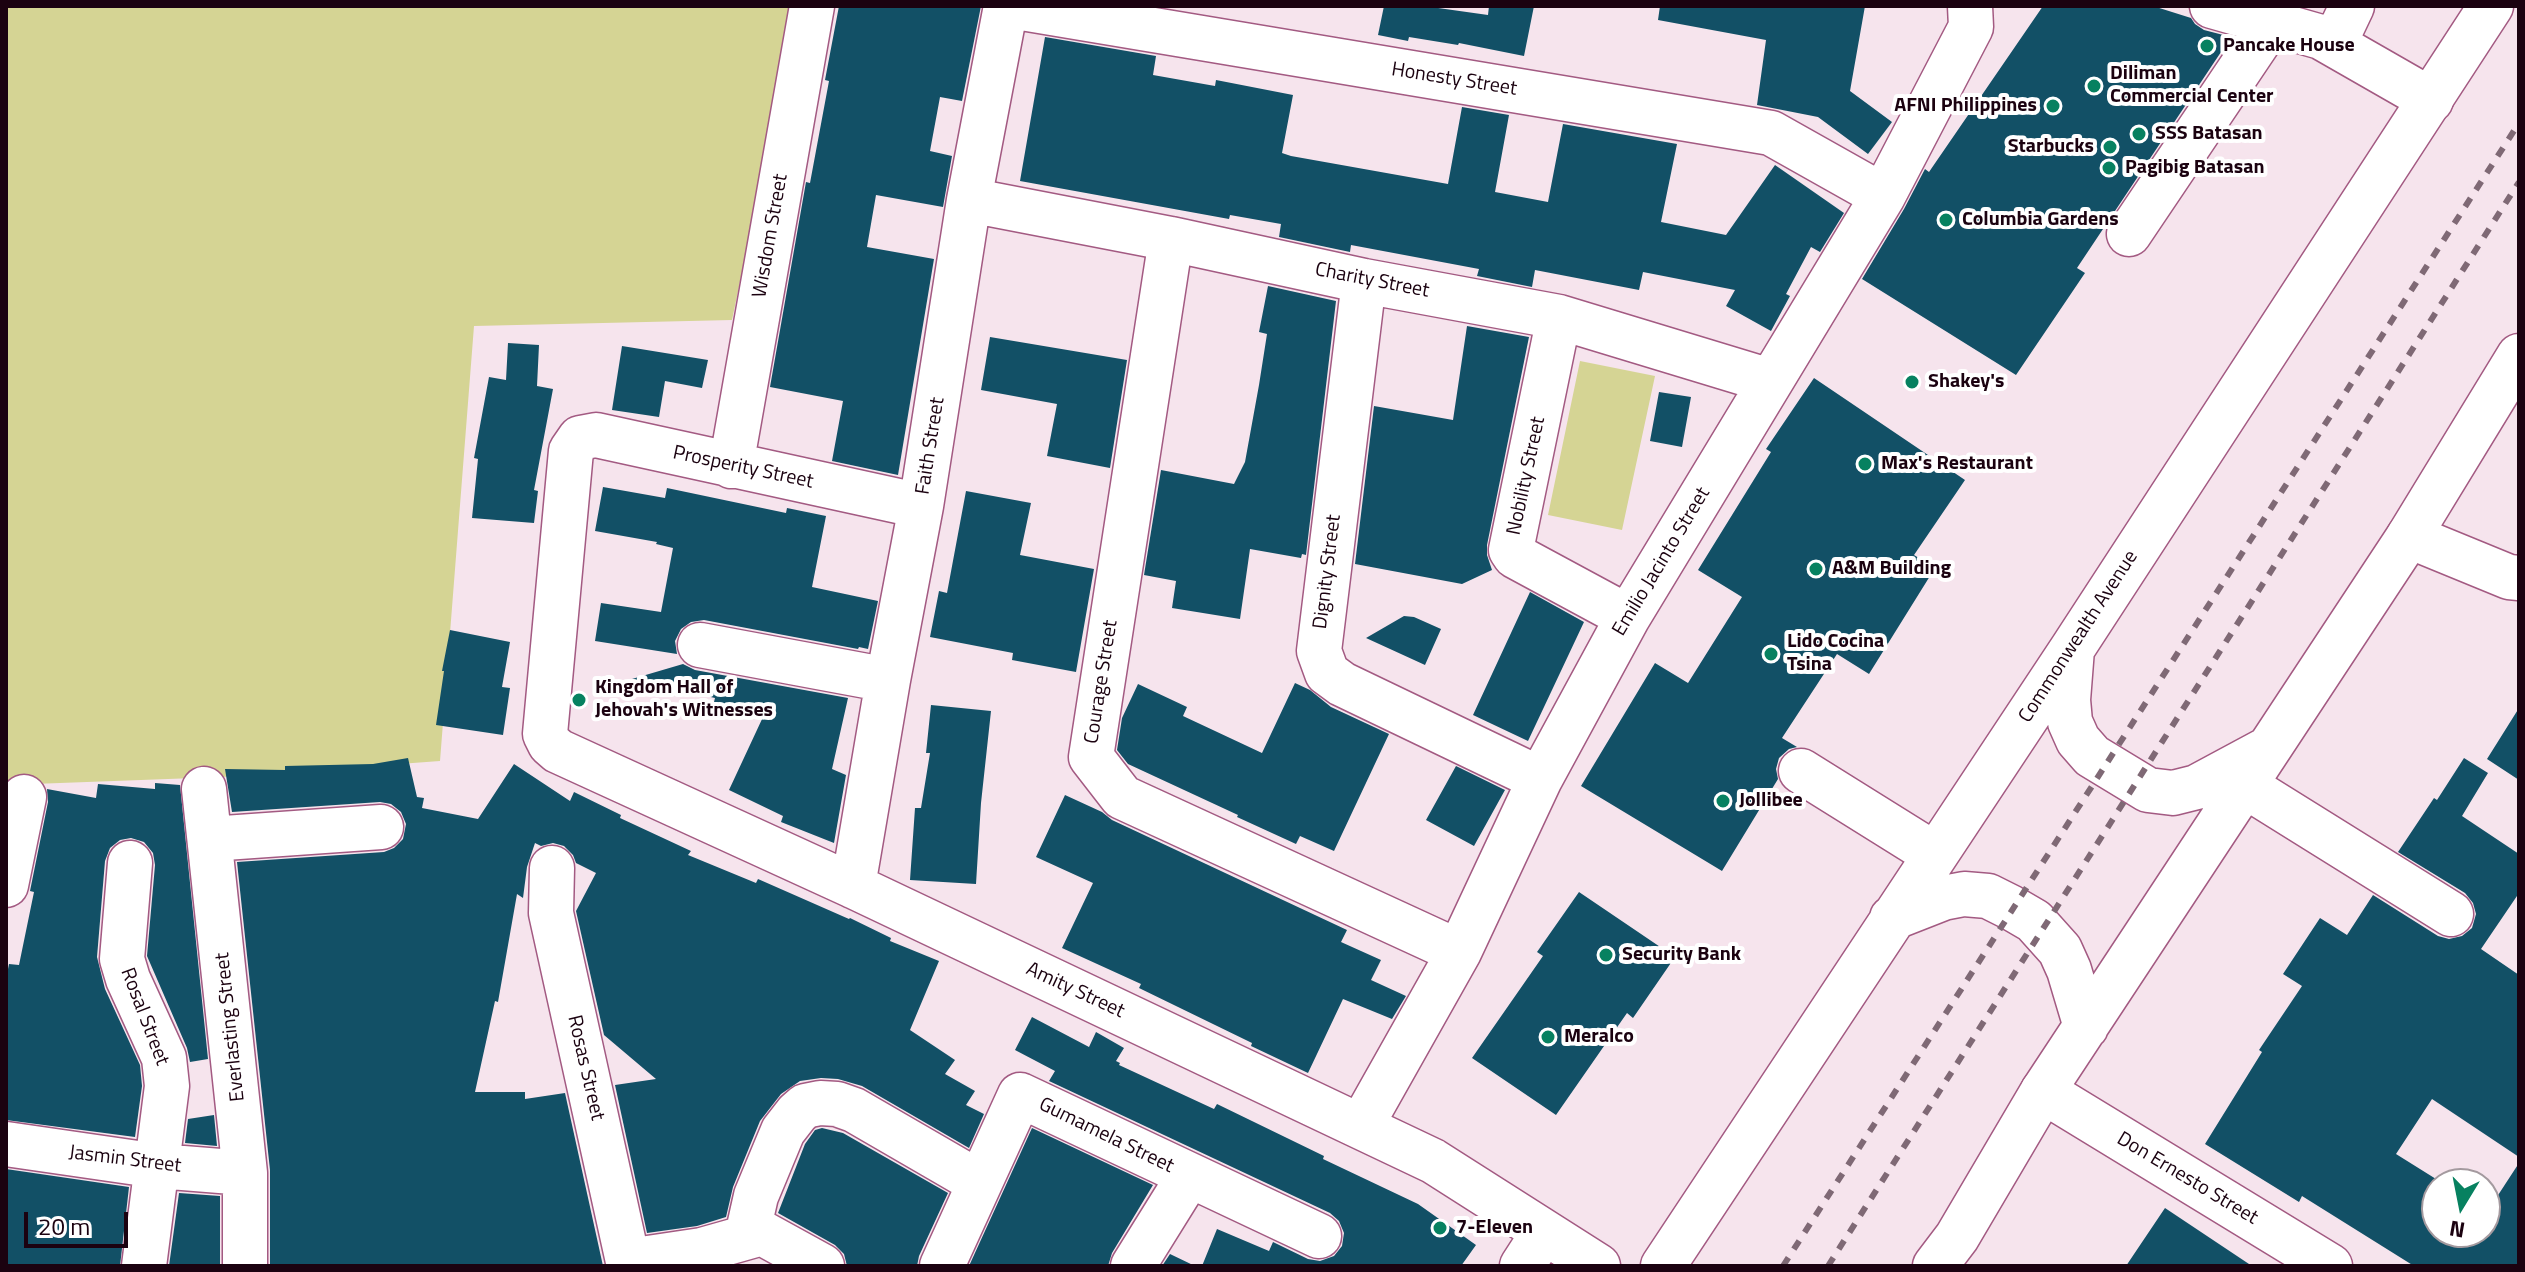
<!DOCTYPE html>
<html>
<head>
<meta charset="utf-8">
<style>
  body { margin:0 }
  #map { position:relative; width:2525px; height:1272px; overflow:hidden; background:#f6e4ed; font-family:"Titillium Web",sans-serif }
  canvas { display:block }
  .frame { position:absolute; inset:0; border:8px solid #1b0210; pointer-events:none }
  .north { position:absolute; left:2421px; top:1168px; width:80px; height:80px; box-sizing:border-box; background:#fff; border:2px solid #a49a9f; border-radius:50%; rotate:190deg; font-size:22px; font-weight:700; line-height:32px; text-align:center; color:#1b0210 }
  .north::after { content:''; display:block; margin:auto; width:28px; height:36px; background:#078160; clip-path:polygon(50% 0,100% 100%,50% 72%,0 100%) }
  .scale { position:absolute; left:24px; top:1212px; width:104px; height:36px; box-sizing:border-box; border:4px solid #1b0210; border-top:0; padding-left:10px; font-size:24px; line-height:28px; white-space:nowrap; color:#1b0210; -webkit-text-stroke:6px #fff; paint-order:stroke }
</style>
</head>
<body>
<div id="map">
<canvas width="2525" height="1272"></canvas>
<div class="frame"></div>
<div class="north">N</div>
<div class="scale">20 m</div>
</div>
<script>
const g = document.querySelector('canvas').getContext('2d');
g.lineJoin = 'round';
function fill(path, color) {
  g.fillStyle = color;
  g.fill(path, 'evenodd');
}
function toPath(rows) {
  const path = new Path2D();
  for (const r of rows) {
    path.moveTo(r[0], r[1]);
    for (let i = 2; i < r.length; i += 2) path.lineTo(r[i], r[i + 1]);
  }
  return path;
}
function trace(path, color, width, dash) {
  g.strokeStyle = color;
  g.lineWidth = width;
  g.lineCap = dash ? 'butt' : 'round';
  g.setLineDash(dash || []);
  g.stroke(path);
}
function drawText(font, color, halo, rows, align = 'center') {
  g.font = font + ' "Titillium Web",sans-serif';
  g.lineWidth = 8;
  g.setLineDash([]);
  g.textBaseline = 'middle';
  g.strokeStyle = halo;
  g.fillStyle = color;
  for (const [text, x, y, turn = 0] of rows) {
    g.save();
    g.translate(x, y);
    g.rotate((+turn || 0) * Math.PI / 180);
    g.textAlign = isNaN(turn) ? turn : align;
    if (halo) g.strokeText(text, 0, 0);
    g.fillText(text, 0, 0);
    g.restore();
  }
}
fill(toPath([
  [6,6,797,6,732,320,474,326,440,761,222,777,6,785],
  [1580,361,1655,376,1622,530,1548,515]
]), '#d5d494');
fill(toPath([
  [839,6,981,6,962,101,940,97,930,151,952,156,943,207,876,195,867,247,934,259,898,475,832,461,843,401,770,387,806,182,810,183,829,81,825,80],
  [1384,6,1424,6,1488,15,1489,6,1534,6,1524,56,1459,43,1458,45,1409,37,1408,41,1378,35],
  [1660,6,1865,6,1850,91,1892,122,1868,154,1818,117,1757,105,1766,40,1658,20],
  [2043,6,2153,6,2191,18,2195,24,2204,30,2231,37,2077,268,2085,273,2016,375,1862,279,1904,209,1925,169,1929,172],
  [1045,37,1156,56,1153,75,1215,86,1216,80,1293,95,1282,153,1291,156,1448,184,1462,107,1509,115,1495,192,1548,202,1563,124,1677,144,1661,222,1726,235,1775,165,1844,213,1820,252,1811,247,1786,294,1790,296,1771,331,1726,306,1735,290,1643,272,1639,290,1535,270,1532,287,1477,276,1479,269,1351,245,1350,252,1279,237,1281,224,1230,215,1229,219,1020,181],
  [1268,286,1336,301,1306,555,1302,554,1301,558,1250,549,1240,619,1172,608,1176,581,1144,575,1161,470,1234,484,1245,462,1259,385,1267,334,1259,332],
  [1467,326,1529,337,1487,545,1487,555,1492,570,1462,584,1355,564,1374,406,1453,420],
  [990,337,1127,360,1110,468,1047,456,1057,404,981,390],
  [508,343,539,345,537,386,553,389,534,490,538,491,534,523,472,518,478,459,474,458,489,377,506,380],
  [622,346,708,360,702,388,665,381,659,417,612,410],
  [1814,378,1965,480,1914,555,1935,568,1869,674,1837,654,1782,738,1797,747,1789,749,1779,758,1776,769,1778,779,1722,871,1581,786,1655,663,1688,683,1742,597,1698,570,1771,452,1766,449],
  [1659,392,1691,397,1682,447,1650,441],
  [603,487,665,498,667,488,786,513,787,508,826,516,812,587,878,601,868,649,859,647,858,649,704,620,691,622,681,629,675,641,677,654,595,641,601,603,661,612,673,548,656,544,657,542,595,531],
  [966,491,1031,503,1020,555,1094,569,1076,672,1012,660,1013,653,930,637,939,591,947,593],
  [1530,592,1584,622,1528,741,1473,715],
  [1404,616,1414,617,1441,629,1425,665,1366,638],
  [450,630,510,642,502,687,510,688,503,735,436,725,444,671,442,671],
  [683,664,695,670,848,698,832,769,846,775,834,843,781,822,783,816,729,790,763,717,713,706,715,698,632,679],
  [1295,683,1310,690,1331,707,1389,734,1334,851,1300,836,1296,844,1237,817,1238,815,1128,764,1117,750,1122,718,1138,684,1187,707,1183,716,1262,753],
  [931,705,991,711,981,803,976,884,910,880,915,808,921,808,930,753,926,753],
  [2519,708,2519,780,2487,759],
  [408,758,417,797,424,798,422,808,478,819,514,764,570,801,574,792,621,815,620,818,691,851,688,855,756,883,758,879,849,919,850,918,891,938,890,941,939,961,910,1030,955,1060,945,1074,975,1091,966,1105,984,1114,969,1148,862,1086,838,1079,821,1078,800,1081,781,1094,760,1121,733,1187,726,1217,697,1226,647,1233,615,1085,656,1079,604,1035,576,911,596,873,576,863,573,855,564,846,553,843,541,846,535,843,527,867,523,898,517,894,498,1002,495,1001,475,1092,525,1092,525,1099,565,1093,603,1266,270,1266,270,1170,237,862,384,852,394,848,403,839,406,824,401,812,391,804,380,802,232,812,225,769,285,770,285,766,373,764],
  [2464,758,2488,773,2462,816,2519,854,2519,893,2481,949,2519,975,2519,1157,2432,1099,2396,1154,2444,1184,2437,1184,2437,1232,2485,1232,2485,1207,2489,1209,2519,1163,2519,1266,2414,1266,2302,1196,2299,1202,2205,1144,2262,1052,2259,1050,2302,986,2283,974,2320,918,2347,935,2373,895,2438,936,2449,939,2462,936,2472,928,2476,914,2473,903,2465,893,2398,852,2434,798,2437,800],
  [1456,766,1505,790,1474,846,1426,820],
  [155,783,180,785,208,1059,190,1062,187,1048,147,956,155,865,153,853,144,842,131,838,120,840,110,848,105,861,97,957,105,989,140,1065,142,1086,135,1137,6,1120,6,979,9,964,19,965,34,892,30,891,48,802,47,789,96,798,98,784,155,789],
  [1065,795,1102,812,1112,820,1347,930,1341,942,1381,960,1371,980,1406,996,1392,1019,1343,999,1308,1073,1251,1046,1252,1043,1139,988,1141,984,1062,948,1093,883,1036,857],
  [1579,892,1675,957,1633,1018,1627,1013,1556,1115,1472,1058,1543,956,1537,952],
  [1032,1017,1089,1047,1096,1032,1124,1048,1116,1061,1120,1063,1119,1065,1214,1109,1217,1104,1324,1156,1323,1159,1418,1204,1476,1245,1461,1266,1202,1266,1217,1229,1269,1251,1273,1242,1308,1259,1320,1261,1334,1256,1342,1246,1344,1233,1339,1221,1330,1213,1049,1081,1055,1071,1015,1050],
  [214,1115,217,1146,185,1143,188,1119],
  [822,1128,843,1133,948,1193,919,1256,917,1266,847,1266,844,1254,835,1245,778,1213,805,1144,815,1130],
  [1032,1128,1153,1185,1112,1253,1108,1266,969,1266],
  [6,1169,129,1187,120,1266,6,1266],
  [179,1193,220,1196,220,1266,169,1266],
  [2165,1208,2252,1266,2126,1266],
  [1170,1254,1195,1266,1162,1266]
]), '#125066');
const minor = toPath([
  [1010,6,1771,133,1883,196],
  [2212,6,2321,37,2431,100],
  [2334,44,2352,6],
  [969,200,1171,239,1364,281,1559,317,1770,381],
  [2129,234,2271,23],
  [1171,239,1091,757,1122,797,1459,952],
  [1364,281,1319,651,1327,673,1342,684,1540,779],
  [1559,317,1511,550,1515,556,1628,617],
  [731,466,812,6],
  [921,506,596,435,580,438,571,451,545,734,550,744,558,751,853,886,1433,1161,1598,1266],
  [2409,536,2509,577,2519,578],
  [700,645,888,680],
  [1801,771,1934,854],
  [2244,785,2451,914],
  [204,789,245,1173,245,1266],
  [210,839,381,827],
  [130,863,122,959,128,979,164,1058,167,1086,144,1266],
  [552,868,551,913,629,1266],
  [6,885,24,797],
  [853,886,888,680,921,506,969,200,1006,6],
  [2043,1091,2330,1266],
  [1361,1126,1459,952,1540,779,1628,617,1883,196,1971,27,1970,6],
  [6,1144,158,1166,245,1173],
  [747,1236,756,1196,783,1131,797,1113,805,1106,820,1103,837,1104,854,1110,980,1183],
  [628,1261,702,1250,762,1233,822,1266],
  [942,1266,1020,1095,1319,1236],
  [1133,1266,1189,1176],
  [1522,1266,1544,1232]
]);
const major = toPath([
  [2072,649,2068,700,2070,722,2078,740,2092,756,2148,790,2173,793,2197,787,2264,751],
  [1892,918,1943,898,1964,894,1988,896,2010,907,2034,921,2060,950,2069,970,2086,1027],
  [1663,1266,2072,649,2491,6],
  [1935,1266,1957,1237,2043,1091,2409,536,2519,356]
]);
trace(minor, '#a35a82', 47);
trace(major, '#a35a82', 47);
trace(minor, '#fff', 44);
trace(major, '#fff', 44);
trace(toPath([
  [1783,1266,2519,123],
  [1828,1266,2519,182]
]), '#7f6975', 6, [10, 10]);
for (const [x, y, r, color] of [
  [2207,46,8,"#078160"],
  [2094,86,8,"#078160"],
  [2053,106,8,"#078160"],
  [2139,134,8,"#078160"],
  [2110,147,8,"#078160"],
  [2109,168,8,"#078160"],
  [1946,220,8,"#078160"],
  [1912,382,8,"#078160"],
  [1865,464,8,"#078160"],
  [1816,569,8,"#078160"],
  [1771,654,8,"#078160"],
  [579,700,8,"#078160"],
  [1723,801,8,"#078160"],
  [1606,955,8,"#078160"],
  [1548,1037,8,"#078160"],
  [1440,1228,8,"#078160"]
]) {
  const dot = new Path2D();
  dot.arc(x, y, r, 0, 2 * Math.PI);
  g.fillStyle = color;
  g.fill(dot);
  trace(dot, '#fff', 3);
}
drawText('bold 20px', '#1b0210', '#fff', [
  ["Pancake House",2223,46],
  ["Diliman",2110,74],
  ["Commercial Center",2110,97],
  ["AFNI Philippines",2037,106,"right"],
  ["SSS Batasan",2155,134],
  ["Starbucks",2094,147,"right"],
  ["Pagibig Batasan",2125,168],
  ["Columbia Gardens",1962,220],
  ["Shakey's",1928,382],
  ["Max's Restaurant",1881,464],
  ["A&M Building",1832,569],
  ["Lido Cocina",1787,642],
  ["Tsina",1787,665],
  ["Kingdom Hall of",595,688],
  ["Jehovah's Witnesses",595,711],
  ["Jollibee",1739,801],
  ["Security Bank",1622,955],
  ["Meralco",1564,1037],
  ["7-Eleven",1456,1228]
], 'left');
drawText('20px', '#1b0210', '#fff', [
  ["Honesty Street",1454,80,9],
  ["Wisdom Street",771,236,-80],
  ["Charity Street",1372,281,11],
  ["Faith Street",931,446,-81],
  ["Prosperity Street",743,468,12],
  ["Nobility Street",1527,476,-78],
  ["Emilio Jacinto Street",1662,562,-59],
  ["Dignity Street",1328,572,-83],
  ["Commonwealth Avenue",2079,637,-57],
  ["Courage Street",1102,682,-81],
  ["Amity Street",1075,991,25],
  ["Rosal Street",144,1017,69],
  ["Everlasting Street",231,1027,-96],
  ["Rosas Street",585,1068,77],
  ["Gumamela Street",1106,1136,26],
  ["Jasmin Street",125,1160,7],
  ["Don Ernesto Street",2187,1179,31]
]);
</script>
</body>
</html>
